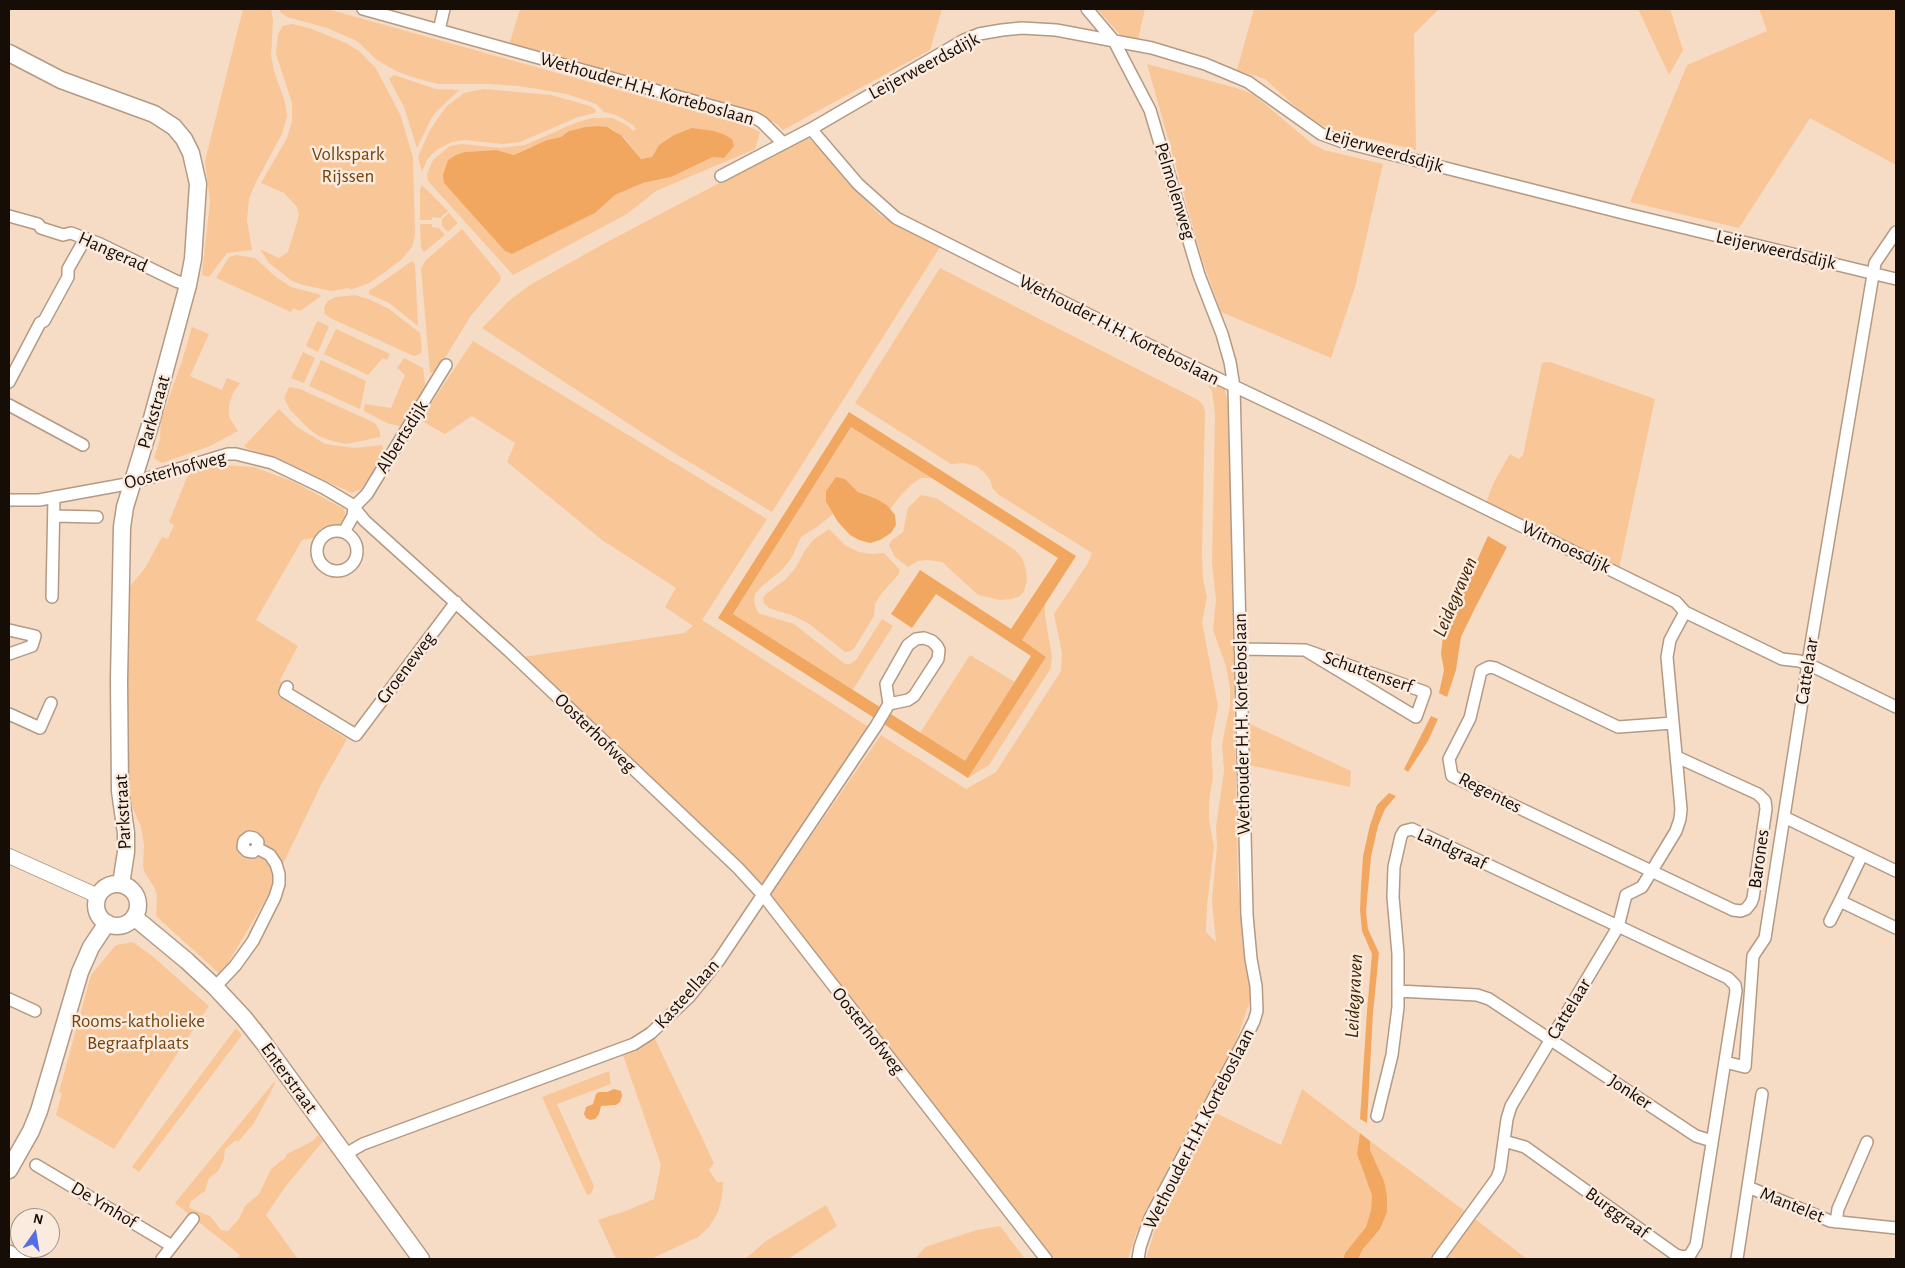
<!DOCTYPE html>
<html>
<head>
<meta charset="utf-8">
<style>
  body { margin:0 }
  #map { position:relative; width:1905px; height:1268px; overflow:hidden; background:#f6dcc5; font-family:"Alegreya Sans",sans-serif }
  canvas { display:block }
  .frame { position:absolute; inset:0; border:10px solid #160d06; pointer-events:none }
  .north { position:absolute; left:10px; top:1208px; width:50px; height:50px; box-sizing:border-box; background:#fbebde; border:1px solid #9f9288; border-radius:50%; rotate:13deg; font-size:14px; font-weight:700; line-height:20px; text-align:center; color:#160d06 }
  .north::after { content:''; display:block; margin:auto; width:18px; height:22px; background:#566ee4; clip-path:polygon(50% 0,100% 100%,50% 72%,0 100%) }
</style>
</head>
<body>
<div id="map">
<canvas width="1905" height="1268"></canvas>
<div class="frame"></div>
<div class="north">N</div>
</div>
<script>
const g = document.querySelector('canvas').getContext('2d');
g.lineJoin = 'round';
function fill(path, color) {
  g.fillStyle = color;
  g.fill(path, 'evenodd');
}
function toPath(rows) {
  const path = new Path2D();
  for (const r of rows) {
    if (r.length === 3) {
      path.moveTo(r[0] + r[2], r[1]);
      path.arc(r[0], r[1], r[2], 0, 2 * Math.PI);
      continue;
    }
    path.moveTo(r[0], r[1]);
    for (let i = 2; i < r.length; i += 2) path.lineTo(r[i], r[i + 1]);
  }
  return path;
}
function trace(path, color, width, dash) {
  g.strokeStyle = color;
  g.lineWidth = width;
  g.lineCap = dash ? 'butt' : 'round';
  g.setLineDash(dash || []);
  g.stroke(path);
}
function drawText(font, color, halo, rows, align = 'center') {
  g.font = font + ' "Alegreya Sans",sans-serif';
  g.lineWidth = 5;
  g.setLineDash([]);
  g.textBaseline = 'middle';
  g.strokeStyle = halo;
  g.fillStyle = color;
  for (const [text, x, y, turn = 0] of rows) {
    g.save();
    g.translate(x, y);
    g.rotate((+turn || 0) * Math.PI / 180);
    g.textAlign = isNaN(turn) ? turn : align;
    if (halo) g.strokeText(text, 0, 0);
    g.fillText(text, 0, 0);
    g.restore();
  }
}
fill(toPath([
  [243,9,271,9,273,20,271,56,274,71,285,102,287,116,282,134,255,184,249,199,247,220,252,250,227,253,209,277,202,275,210,201,205,161],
  [279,9,327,9,748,126,760,132,755,149,656,191,627,214,513,275,428,181,427,174,433,160,450,146,462,144,501,148,525,145,575,123,592,118,613,118,628,126,633,131,636,129,633,125,616,115,604,112,596,104,567,94,519,86,489,84,438,84,412,77,396,71,377,60,357,41,327,28,287,17,281,13],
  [598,126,612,129,624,137,641,159,652,157,659,145,674,135,724,158,713,157,671,177,643,183,615,195,595,213,512,254,444,183,465,152,496,150,514,155,547,140,561,137,569,131,585,127],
  [520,9,942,9,930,50,783,130,777,124,758,115,509,45],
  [1097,9,1145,9,1138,39,1123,38],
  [1254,9,1439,9,1414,34,1416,150,1334,130,1321,125,1307,117,1265,79,1237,70],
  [1638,9,1670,9,1683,50,1669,75],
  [1759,9,1896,9,1896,165,1810,118,1739,228,1630,202,1687,65,1767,31],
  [293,24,312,29,346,43,359,51,375,67,400,114,413,157,415,234,412,247,402,259,385,272,369,283,350,290,349,288,332,291,303,285,292,281,269,263,260,249,279,258,288,252,299,215,297,207,284,193,261,183,287,138,292,121,292,103,276,54,278,34,283,26],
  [1147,64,1233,87,1253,94,1311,143,1324,150,1383,164,1355,287,1331,358,1221,312,1203,262],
  [394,75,436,89,459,90,437,111,431,119,417,148,404,107,389,79],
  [484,89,551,95,590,106,596,110,595,113,578,117,520,142,503,144,464,140,452,142,438,149,432,154,427,160,422,172,418,157,429,132,440,115,447,106,464,93],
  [807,137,818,147,848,183,880,215,896,225,940,247,772,512,658,443,482,328,510,300,530,285,607,242],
  [422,185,448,211,440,218,432,217,432,220,420,220,420,190],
  [449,213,457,222,457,224,448,232,442,226,442,219],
  [420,224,432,224,432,227,439,228,445,235,424,252,421,248],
  [462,229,501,276,500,281,470,317,437,371,430,373,421,268,426,260],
  [236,255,255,258,276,277,291,287,318,294,321,296,300,311,293,308,291,312,216,278,229,257],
  [412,261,415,265,418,326,389,303,369,294,369,291],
  [940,268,1198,400,1203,405,1205,411,1202,554,1203,579,1207,597,1202,622,1218,706,1211,742,1213,776,1209,802,1209,820,1214,847,1207,905,1206,932,1216,942,1212,901,1217,846,1216,827,1224,771,1222,744,1230,706,1230,688,1226,666,1213,630,1216,599,1212,563,1215,413,1212,392,1204,377,1224,387,1227,398,1229,426,1238,885,1251,987,1249,1003,1237,1039,1223,1069,1136,1234,1128,1259,1050,1259,872,1036,771,894,881,735,966,789,996,772,1061,671,1062,653,1054,614,1088,563,1092,553,999,495,993,489,990,480,984,472,976,466,963,463,951,464,855,403],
  [355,295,371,300,389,309,420,333,422,350,420,354,414,356,330,318,325,314,324,307,328,301,336,297],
  [317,321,329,326,318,352,306,346],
  [192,327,209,334,190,376,222,390,227,378,240,383,233,393,229,405,229,417,238,431,210,446,162,463,154,458,160,439,161,420,182,361],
  [336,329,390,354,387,360,383,358,368,375,324,354],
  [473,341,767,519,702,620,870,728,765,887,523,657,684,633,693,626,665,607,676,588,602,540,507,462,515,443,472,416,445,434,420,420],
  [303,352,315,358,304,383,291,378],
  [404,358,423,368,426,390,403,427,387,423,364,411,365,404,391,408,405,375,397,368],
  [321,360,366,381,360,409,309,386],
  [1550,362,1655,399,1619,569,1485,505,1494,482,1510,454,1519,459,1523,455,1542,363],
  [289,387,300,389,375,423,380,432,380,437,346,444,332,441,319,436,310,430,290,410,284,398],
  [279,409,297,427,325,444,355,448,382,445,385,455,361,489,352,493,277,458,248,449,244,446,247,443],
  [851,427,932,478,921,478,912,484,901,495,890,509,877,499,858,492,845,479,836,478,832,482,826,502,833,514,817,527,801,537,792,557,783,569,761,587,755,594,754,602,758,613,794,624,845,664,850,664,856,660,882,619,893,626,852,691,733,614],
  [224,465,254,467,267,472,294,482,344,509,347,521,338,528,319,537,302,540,256,620,298,646,280,680,284,689,280,697,347,739,322,783,266,899,221,975,156,916,157,895,154,887,145,873,143,867,144,845,141,827,128,797,125,784,127,590,145,568,162,537,168,539,174,525,169,522,189,472],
  [921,495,936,498,1015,550,1022,558,1026,569,1027,581,1024,591,1020,596,1012,599,999,600,978,595,942,562,928,560,918,561,908,567,895,557,889,545,891,541,903,532,908,508],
  [829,529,846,546,859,552,873,554,884,553,900,570,898,575,881,594,875,604,874,616,855,647,851,651,845,652,840,648,808,623,794,616,769,608,764,603,763,598,766,594,786,579,796,567,804,552,813,540],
  [1045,604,1045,616,1052,656,1051,668,989,765,968,778,1046,657,1021,640],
  [970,655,1015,682,965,762,920,733],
  [1248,723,1351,771,1350,787,1249,765],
  [133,942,151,955,209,1006,114,1149,56,1115,62,1093,59,1092,91,975,116,945],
  [236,1028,242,1035,139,1172,132,1167],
  [654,1037,714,1163,709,1170,717,1182,723,1182,722,1197,718,1212,709,1227,698,1237,651,1259,616,1259,598,1220,628,1210,654,1199,661,1165,623,1055,637,1049],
  [609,1071,611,1084,557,1104,594,1186,591,1194,587,1195,542,1097],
  [274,1082,275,1084,254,1123,238,1142,236,1140,225,1149,224,1159,218,1171,209,1178,205,1191,191,1201,189,1208,210,1216,221,1230,228,1231,239,1219,245,1206,259,1194,271,1169,285,1158,287,1154,313,1141,318,1135,323,1141,286,1186,266,1215,298,1259,236,1259,240,1255,175,1203],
  [1302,1089,1360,1133,1357,1154,1372,1197,1371,1210,1366,1227,1345,1253,1342,1259,1146,1259,1156,1226,1216,1113,1281,1145],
  [1370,1141,1466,1212,1527,1259,1358,1259,1363,1249,1380,1229,1384,1181,1370,1150],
  [826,1205,837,1226,788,1259,745,1259,766,1241],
  [1000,1226,1025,1259,915,1259,925,1247,977,1230]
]), '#f9c698');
fill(toPath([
  [598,126,607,127,621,135,641,159,652,157,659,145,674,135,692,128,714,131,723,134,732,139,734,146,724,158,713,157,671,177,643,183,615,195,595,213,512,254,505,251,444,183,443,175,448,160,456,155,465,152,496,150,514,155,547,140,561,137,569,131,585,127],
  [849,412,1076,556,1022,640,1046,657,968,778,718,618],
  [851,427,1058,558,1011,629,920,570,891,614,912,628,936,594,1031,656,965,761,733,614],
  [836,477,845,479,858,492,877,499,888,506,895,515,896,525,891,533,880,540,870,543,859,540,850,535,838,522,826,502,826,491],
  [1488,536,1507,547,1474,610,1461,637,1456,670,1447,697,1439,693,1444,670,1441,654,1443,636],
  [1431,716,1438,719,1428,741,1408,772,1404,769],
  [1389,793,1396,796,1385,809,1378,826,1371,857,1366,911,1368,929,1379,953,1373,1013,1367,1123,1360,1119,1367,1011,1372,954,1362,931,1360,910,1361,886,1363,856,1370,825,1377,805],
  [614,1089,621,1091,622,1096,620,1102,616,1105,601,1106,599,1114,595,1119,590,1120,586,1118,584,1114,586,1107,593,1104,596,1094,599,1092,607,1092],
  [1360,1133,1370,1141,1370,1150,1384,1181,1387,1196,1387,1212,1380,1229,1363,1249,1358,1259,1343,1259,1345,1253,1366,1227,1371,1210,1372,1196,1357,1154]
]), '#f2a760');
const minor = toPath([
  [363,9,755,118,762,122,783,143],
  [1087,9,1114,41,1150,110,1199,275,1222,334,1230,362,1234,387,1247,915,1251,959,1256,986,1257,1011,1254,1021,1245,1039,1150,1218,1140,1247,1138,1259],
  [439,30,444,9],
  [811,129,858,184,896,218,1179,360,1322,428,1676,602,1685,612,1782,659,1799,661,1808,664,1896,707],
  [721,176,811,129,964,40,979,34,1002,30,1022,28,1056,30,1152,48,1205,64,1248,82,1321,134,1343,142,1627,214,1896,279],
  [9,216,38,224,41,228,63,235,71,233,100,244,176,281,188,285],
  [9,382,40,323,44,321,68,277,68,269,85,239],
  [9,405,83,445],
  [9,500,39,500,132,483,228,454,236,454,272,463,324,488,351,504,365,521,509,651,738,868,763,895,1046,1259],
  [354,507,367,494,446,365],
  [54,516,97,517],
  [337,551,20],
  [344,532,353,516,354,507],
  [52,597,54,497],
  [9,630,35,636,32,646,9,654],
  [1240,649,1305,650,1416,717,1425,692,1305,650],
  [287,687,285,692,356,735,456,602],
  [9,714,40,728,51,703],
  [1673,723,1618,727,1495,668,1489,667,1481,671,1470,718,1449,759,1452,776,1733,910,1741,911,1746,909,1751,903,1753,898,1766,809,1765,801,1758,794,1677,757],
  [1784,817,1896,871],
  [1862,855,1840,901,1896,928],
  [1830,921,1840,901],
  [215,987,235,966,253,941,275,897,279,884,279,874,276,864,270,855,257,848,258,842,254,838,249,837,244,841,243,847,247,851,253,852,257,848],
  [1398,991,1477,995,1489,999,1696,1136,1712,1141],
  [9,999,35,1011],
  [1725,1062,1745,1067,1753,956,1765,938,1811,644,1875,263,1896,232],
  [1377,1116,1392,1055,1398,1007,1398,954,1393,897,1394,867,1401,836,1404,831,1412,829,1728,978,1735,985,1736,991,1696,1245,1690,1255,1684,1257,1676,1255,1525,1147,1504,1141],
  [344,1155,363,1144,634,1044,651,1033,689,997,719,960,876,726,889,704,886,684,908,645,916,639,924,638,932,641,937,646,939,650,938,659,914,696,908,700,889,704],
  [36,1165,172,1246],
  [1748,1187,1830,1221,1896,1228],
  [1836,1222,1838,1209,1867,1142],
  [9,1251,25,1259],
  [162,1259,193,1219],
  [1438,1259,1497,1178,1500,1170,1507,1119,1511,1106,1618,927,1626,895,1642,887,1676,831,1680,819,1681,809,1667,657,1670,640,1685,612],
  [1737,1259,1762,1094]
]);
const tertiary = toPath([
  [9,856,98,896]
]);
const secondary = toPath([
  [9,53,61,80,154,114,174,127,184,139,191,153,198,184,193,259,188,285,151,422,125,507,122,527,119,680,120,791,126,833,126,852,121,884],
  [117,905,21],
  [134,917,187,961,215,987,244,1018,263,1042,421,1259],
  [9,1170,31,1131,39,1111,80,972,91,947,107,923]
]);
trace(minor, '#b39a85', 14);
trace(tertiary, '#b39a85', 16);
trace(secondary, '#b39a85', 19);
trace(minor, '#fff', 11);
trace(tertiary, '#fff', 14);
trace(secondary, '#fff', 16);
drawText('19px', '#160d06', '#fbebde', [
  ["Leijerweerdsdijk",924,66,-28],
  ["Wethouder H.H. Korteboslaan",647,89,16],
  ["Leijerweerdsdijk",1384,150,16],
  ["Pelmolenweg",1175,191,73],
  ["Leijerweerdsdijk",1776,250,13],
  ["Hangerad",113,252,24],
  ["Wethouder H.H. Korteboslaan",1119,330,27],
  ["Parkstraat",154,412,-74],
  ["Albertsdijk",402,437,-58],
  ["Oosterhofweg",175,470,-15],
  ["Witmoesdijk",1566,547,26],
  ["Groeneweg",406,668,-53],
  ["Cattelaar",1807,671,-81],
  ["Schuttenserf",1368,672,19],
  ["Wethouder H.H. Korteboslaan",1242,724,-91],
  ["Oosterhofweg",595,733,44],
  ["Regentes",1490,793,27],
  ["Parkstraat",123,812,-93],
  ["Landgraaf",1452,849,25],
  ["Barones",1759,859,-82],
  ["Kasteellaan",687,994,-48],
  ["Cattelaar",1569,1009,-59],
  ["Oosterhofweg",868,1031,52],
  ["Enterstraat",289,1078,54],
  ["Jonker",1630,1092,33],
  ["Wethouder H.H. Korteboslaan",1199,1129,-63],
  ["De Ymhof",104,1205,31],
  ["Mantelet",1792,1205,22],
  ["Burggraaf",1617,1213,36]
]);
drawText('19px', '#75440e', '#fbebde', [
  ["Volkspark",348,154],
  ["Rijssen",348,176],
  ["Rooms-katholieke",138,1021],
  ["Begraafplaats",138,1043]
]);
drawText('italic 20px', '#412404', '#fbebde', [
  ["Leidegraven",1455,597,-67],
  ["Leidegraven",1354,996,-87]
]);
</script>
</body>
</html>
